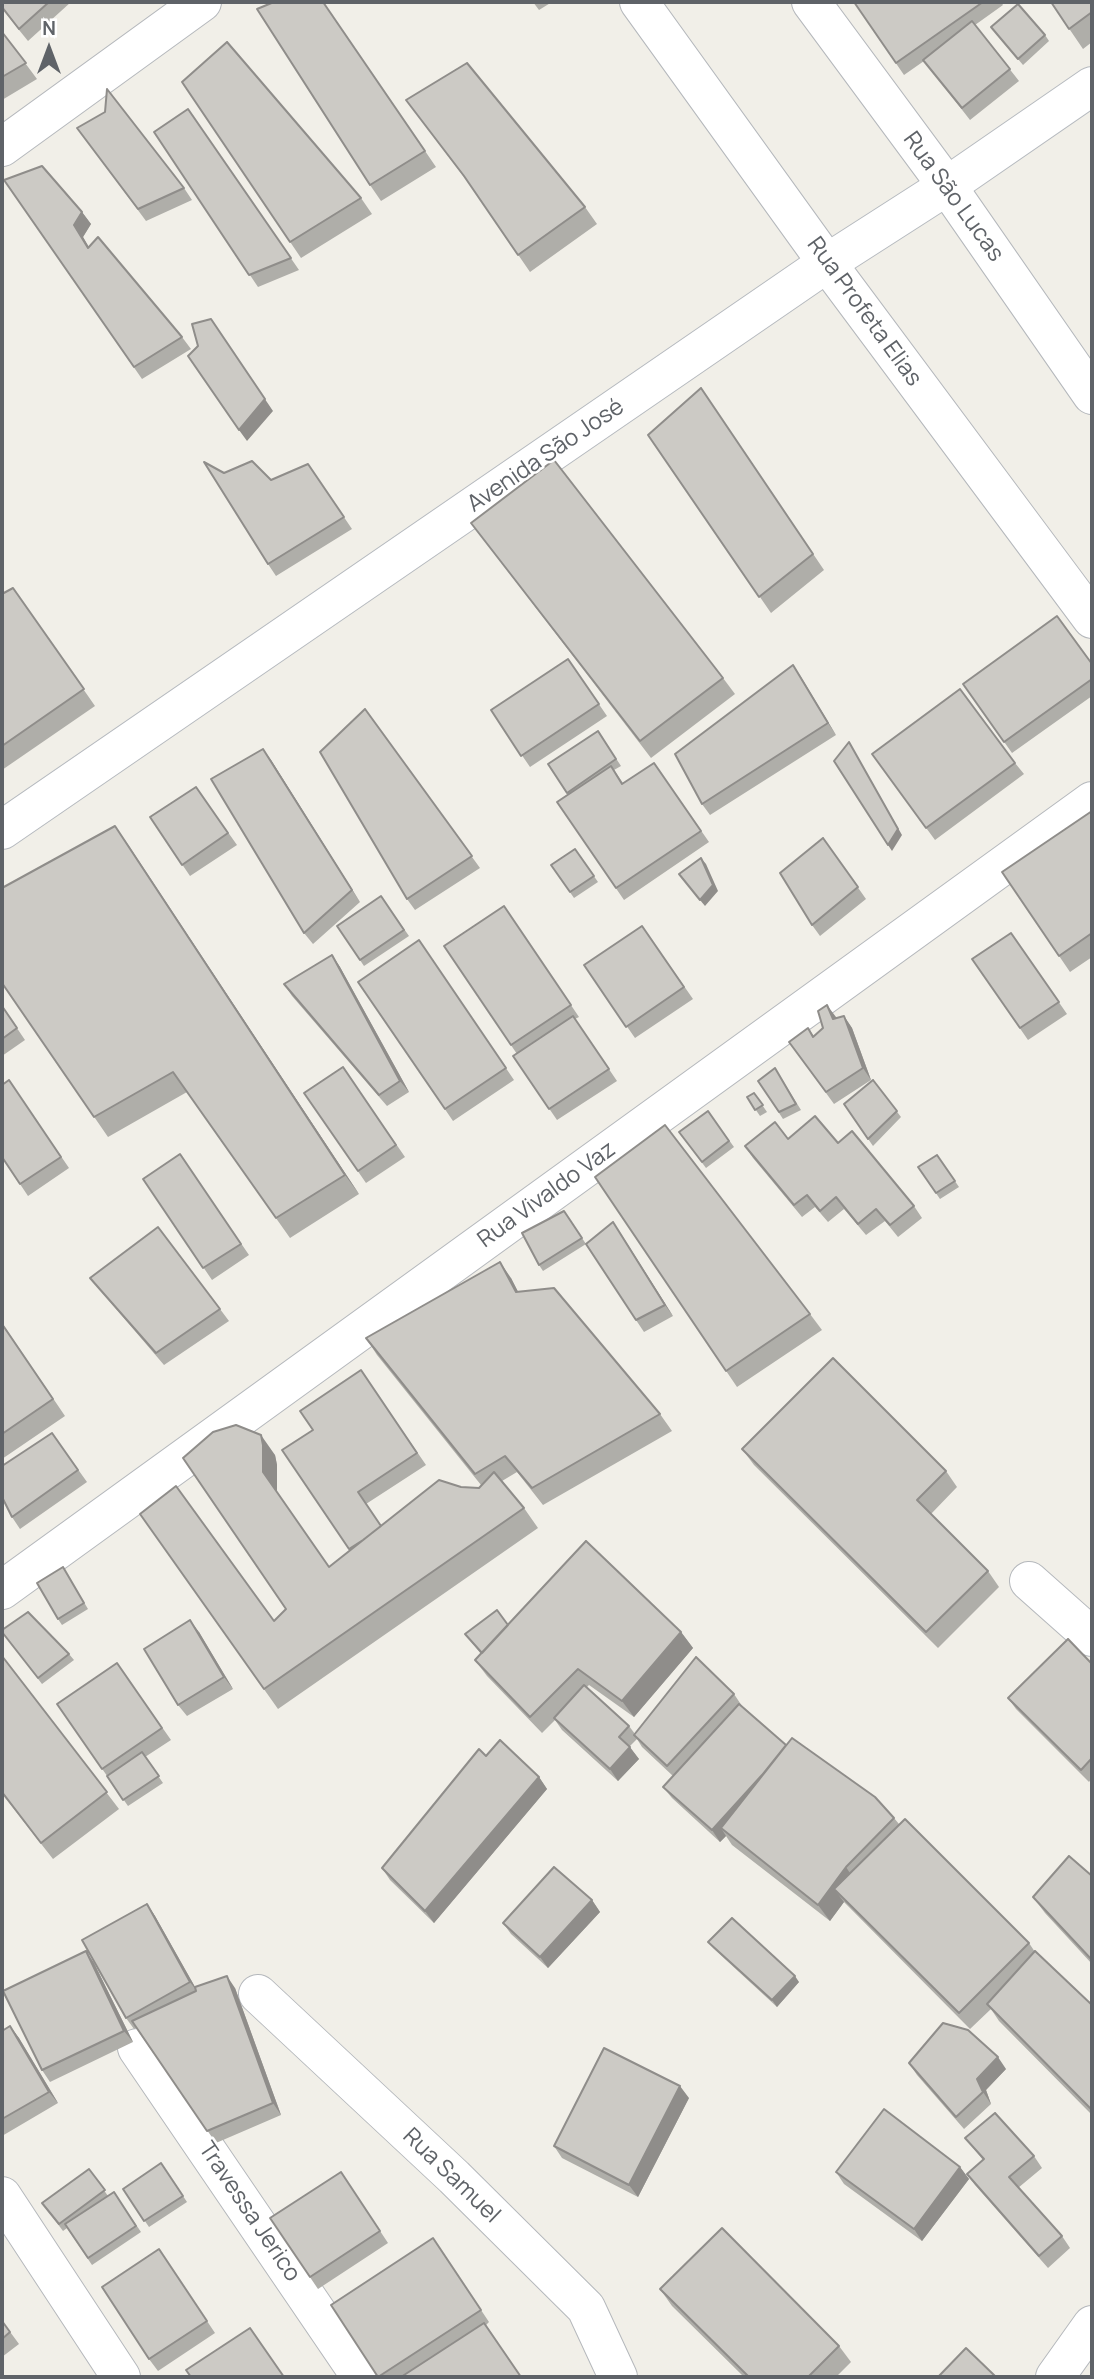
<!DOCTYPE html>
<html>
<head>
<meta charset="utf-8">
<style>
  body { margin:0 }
  #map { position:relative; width:1094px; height:2379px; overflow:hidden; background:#f1efe8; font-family:Manrope,sans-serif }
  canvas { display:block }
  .frame { position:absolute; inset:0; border:4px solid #5f6368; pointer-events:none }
  .north { position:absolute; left:14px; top:14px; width:70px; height:70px; -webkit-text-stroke:5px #fff; paint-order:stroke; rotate:0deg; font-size:19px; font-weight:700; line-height:28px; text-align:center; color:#5f6368 }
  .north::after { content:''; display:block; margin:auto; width:24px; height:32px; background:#5f6368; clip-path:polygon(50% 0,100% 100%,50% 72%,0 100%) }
</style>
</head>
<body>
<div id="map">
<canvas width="1094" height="2379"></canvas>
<div class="frame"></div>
<div class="north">N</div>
</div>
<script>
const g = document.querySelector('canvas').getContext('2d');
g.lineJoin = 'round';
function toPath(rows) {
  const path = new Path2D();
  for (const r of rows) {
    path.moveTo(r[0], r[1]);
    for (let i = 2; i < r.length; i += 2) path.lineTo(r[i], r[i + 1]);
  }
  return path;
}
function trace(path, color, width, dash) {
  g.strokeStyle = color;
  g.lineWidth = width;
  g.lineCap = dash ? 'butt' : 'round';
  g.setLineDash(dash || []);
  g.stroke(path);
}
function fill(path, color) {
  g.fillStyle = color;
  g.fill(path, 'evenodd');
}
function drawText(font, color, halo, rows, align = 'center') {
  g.font = font + ' Manrope,sans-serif';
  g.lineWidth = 5;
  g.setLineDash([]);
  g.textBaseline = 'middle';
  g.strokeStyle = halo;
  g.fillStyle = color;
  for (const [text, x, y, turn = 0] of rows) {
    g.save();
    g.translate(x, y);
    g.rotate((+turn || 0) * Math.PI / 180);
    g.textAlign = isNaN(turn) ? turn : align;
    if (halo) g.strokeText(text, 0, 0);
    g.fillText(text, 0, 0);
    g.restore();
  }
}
const street = toPath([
  [639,2,827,263,1092,619],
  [811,2,947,186,1092,395],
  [2,147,202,2],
  [1029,1581,1092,1637],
  [2,1590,1092,801],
  [258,1994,454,2177,586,2308,618,2377],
  [137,2048,361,2377],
  [2,2196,121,2377],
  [1055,2377,1092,2325]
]);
const secondary = toPath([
  [2,830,827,263,947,186,1092,86]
]);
trace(street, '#b5b8bc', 40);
trace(secondary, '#b6babf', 40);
trace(street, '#fff', 38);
trace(secondary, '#fff', 38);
fill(toPath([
  [2,2,71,2,28,41,2,9],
  [323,2,436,167,381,201,370,185],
  [533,2,552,2,539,10],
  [854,2,1001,2,1003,5,975,25,1019,81,970,120,924,61,904,75],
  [1051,2,1092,2,1092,42,1083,49],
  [991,27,1045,35,1049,41,1023,65],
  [2,32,37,79,2,100],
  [182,82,361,198,372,214,301,258],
  [406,100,585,207,597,224,530,272,473,189],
  [188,109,299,270,258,287,154,132],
  [86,140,184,188,192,200,146,221],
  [4,180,82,212,91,224,83,237,89,247,182,337,191,349,142,379],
  [701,388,824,570,771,613,648,435],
  [308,464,352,529,276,576,268,564,224,473,271,480],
  [471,523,723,678,735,694,651,758],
  [13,588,95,706,2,770,2,594],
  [568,659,607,716,530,767,491,710],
  [1092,664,1092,696,1012,753,963,684],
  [793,665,836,735,710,815,702,804],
  [365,709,480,868,415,910,407,899],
  [598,731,621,766,614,770,623,783,654,763,709,842,624,900,557,802,568,794,548,764],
  [872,754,1015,763,1024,774,935,840],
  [271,760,360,902,313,944,304,933],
  [196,787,237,845,190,876,150,817],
  [1092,811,1092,957,1070,972,1002,872],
  [115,826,359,1194,290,1238,187,1092,108,1137,2,983],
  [823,838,866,899,820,936,812,925],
  [575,849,598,882,574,898,551,865],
  [381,896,409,936,364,966,337,926],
  [504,906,579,1017,575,1019,617,1081,557,1120,513,1056,517,1054,444,946],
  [642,926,693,999,635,1038,584,965],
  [1011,933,1067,1014,1028,1040,972,959],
  [419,940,514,1080,453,1121,358,982],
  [332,955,340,967,409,1092,387,1106,292,996,284,984],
  [2,1006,25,1040,2,1056],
  [844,1016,852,1028,871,1080,834,1104,789,1042,808,1028,814,1036,836,1018],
  [343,1067,405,1157,366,1183,304,1093],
  [775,1068,801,1110,783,1119,758,1081],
  [9,1080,69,1168,28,1196,2,1157],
  [873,1080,901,1117,873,1146,844,1104],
  [754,1093,767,1112,760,1116,747,1097],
  [708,1111,734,1147,706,1168,679,1132],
  [788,1139,838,1143,914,1206,922,1218,898,1237,885,1221,866,1235,844,1209,828,1222,815,1207,802,1217,753,1158,745,1146],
  [180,1154,249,1255,212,1280,143,1179],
  [937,1155,959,1187,940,1199,918,1167],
  [595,1177,810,1314,822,1330,737,1387],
  [564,1211,586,1244,543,1271,539,1265],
  [621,1234,673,1316,644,1332,636,1320],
  [90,1278,220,1309,229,1321,164,1365,99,1289],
  [511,1278,518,1292,660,1414,672,1431,543,1505,517,1472,502,1481,524,1508,538,1528,278,1709,140,1514,274,1621,286,1609,213,1432,275,1455,277,1465,277,1492,329,1567,350,1550,282,1450,313,1430,361,1370,426,1465,366,1504,381,1526,461,1487,479,1488,481,1485,377,1355,366,1338],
  [2,1323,65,1416,2,1459],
  [52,1433,87,1482,20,1529,12,1517],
  [742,1449,946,1471,957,1487,931,1514,988,1571,999,1587,938,1648,754,1465],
  [63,1567,88,1609,62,1625,58,1619],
  [508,1625,681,1632,693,1648,634,1717,589,1685,587,1687,629,1726,635,1734,734,1694,742,1706,786,1745,894,1818,899,1824,1029,1943,1035,1952,1092,2005,1092,2115,999,2021,991,2009,970,2029,844,1902,830,1921,732,1845,726,1836,720,1842,672,1798,663,1787,673,1776,642,1747,637,1739,629,1747,639,1759,618,1781,562,1730,555,1720,542,1733,487,1676,475,1660,481,1654,465,1634],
  [2,1632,69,1654,74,1660,42,1684],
  [199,1632,233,1689,187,1716,178,1705],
  [2,1656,119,1809,53,1859,2,1794],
  [117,1663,171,1740,145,1757,163,1783,128,1806,57,1704],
  [1092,1664,1092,1778,1089,1782,1016,1709,1008,1698],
  [539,1777,547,1789,434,1923,390,1880,382,1868],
  [1092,1876,1092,1964,1045,1913,1033,1897],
  [592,1900,600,1912,548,1968,511,1934,503,1923],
  [147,1904,155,1916,195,1987,235,1988,281,2115,216,2143,136,2028,134,2029,126,2018],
  [708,1942,799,1982,777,2007,713,1948],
  [86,1951,94,1963,133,2042,50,2082,42,2070],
  [10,2026,19,2038,58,2103,2,2136,2,2031],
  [909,2063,1006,2069,986,2090,991,2104,964,2129,917,2075],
  [689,2098,638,2197,562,2158,554,2146],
  [965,2138,1034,2156,1042,2168,1018,2188,1062,2236,1070,2248,1048,2268,975,2185,967,2174,983,2160],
  [161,2163,187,2202,149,2227,123,2189],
  [960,2167,969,2179,922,2241,844,2184,836,2172],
  [89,2169,108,2196,114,2192,141,2232,92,2265,67,2228,63,2231,42,2203],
  [341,2172,388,2243,318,2289,270,2218],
  [433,2238,489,2322,486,2325,521,2377,378,2377],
  [159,2249,215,2333,158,2371,149,2359],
  [660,2289,839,2346,851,2362,836,2377,744,2377,672,2306],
  [2,2321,19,2344,2,2357]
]), '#afaea9');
fill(toPath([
  [82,212,91,224,83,237,96,260,74,225],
  [211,319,273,411,247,441,239,430],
  [793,665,801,677,836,735,828,723],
  [849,742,902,835,892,851,888,845],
  [263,749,271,760,360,902,352,890],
  [115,826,129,846,359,1194,345,1175],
  [701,858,706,864,718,891,705,906,700,900],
  [332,955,340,967,409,1092,400,1081],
  [827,1005,836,1017,841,1031,833,1019],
  [844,1016,852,1028,871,1080,863,1068],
  [613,1222,621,1234,673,1316,665,1305],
  [500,1262,511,1278,527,1309,516,1292],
  [261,1435,275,1455,277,1465,277,1492,263,1472],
  [190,1620,199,1632,233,1689,224,1677],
  [681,1632,693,1648,634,1717,622,1701],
  [630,1747,639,1759,618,1781,610,1769],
  [788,1747,721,1828,726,1836,720,1842,712,1830],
  [539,1777,547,1789,434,1923,425,1911],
  [846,1867,857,1884,834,1889,844,1902,830,1921,818,1905],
  [592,1900,600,1912,548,1968,540,1957],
  [147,1904,155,1916,199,1994,190,1982],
  [86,1951,94,1963,133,2042,124,2031],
  [227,1976,235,1988,281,2115,273,2103],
  [795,1976,799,1982,777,2007,772,2000],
  [10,2026,19,2038,58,2103,49,2092],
  [998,2057,1006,2069,986,2090,991,2104,983,2092,977,2079],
  [680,2086,689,2098,638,2197,629,2185],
  [960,2167,969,2179,922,2241,914,2229]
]), '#8f8d8a');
const building = toPath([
  [2,2,49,2,19,29,2,7,2,2],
  [274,2,323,2,425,151,370,185,257,9,274,2],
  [854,2,983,2,896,63,854,2],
  [1051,2,1092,2,1092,12,1069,29,1051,2],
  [1018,4,1045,35,1018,59,991,27,1018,4],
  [972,21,1010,69,962,108,923,60,972,21],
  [2,32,26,63,2,77,2,32],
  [227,42,361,198,290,242,182,82,227,42],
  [467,63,585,207,518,255,464,176,406,100,467,63],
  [107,89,184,188,138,209,77,128,105,112,107,89],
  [188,109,291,258,249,275,154,132,188,109],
  [42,166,82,212,74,225,88,248,98,237,182,337,134,367,4,180,42,166],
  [211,319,265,399,239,430,188,356,198,346,192,324,211,319],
  [701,388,813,554,759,597,648,435,701,388],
  [554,460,723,678,640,741,471,523,554,460],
  [252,461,271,480,308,464,344,517,268,564,204,462,224,473,252,461],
  [13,588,84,689,2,746,2,594,13,588],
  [1057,616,1092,664,1092,679,1004,742,963,684,1057,616],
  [568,659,599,704,521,756,491,710,568,659],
  [793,665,828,723,702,804,675,754,793,665],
  [960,689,1015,763,926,828,872,754,960,689],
  [365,709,472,856,407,899,320,752,365,709],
  [598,731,616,759,567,793,548,764,598,731],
  [849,742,898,829,888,845,834,761,849,742],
  [263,749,352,890,304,933,211,779,263,749],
  [654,763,701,831,616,888,557,802,611,766,622,784,654,763],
  [196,787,228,833,182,865,150,817,196,787],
  [1092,811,1092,933,1059,956,1002,872,1092,811],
  [115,826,345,1175,276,1218,173,1072,94,1117,2,983,2,888,115,826],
  [823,838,858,887,812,925,780,873,823,838],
  [575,849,594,876,570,892,551,865,575,849],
  [701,858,713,885,700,900,679,874,701,858],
  [381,896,404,930,360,960,337,926,381,896],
  [504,906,571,1005,511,1045,444,946,504,906],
  [642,926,684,987,626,1027,584,965,642,926],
  [1011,933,1059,1002,1020,1028,972,959,1011,933],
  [419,940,506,1068,445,1109,358,982,419,940],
  [332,955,400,1081,379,1095,284,984,332,955],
  [827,1005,833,1019,844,1016,863,1068,826,1092,789,1042,808,1028,813,1037,823,1028,818,1011,827,1005],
  [2,1006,17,1028,2,1039,2,1006],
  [573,1016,609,1069,549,1109,513,1056,573,1016],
  [343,1067,396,1145,358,1171,304,1093,343,1067],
  [775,1068,796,1104,779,1112,758,1081,775,1068],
  [9,1080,61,1157,20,1184,2,1157,2,1085,9,1080],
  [873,1080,897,1111,868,1139,844,1104,873,1080],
  [754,1093,763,1105,755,1110,747,1097,754,1093],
  [708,1111,729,1141,702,1162,679,1132,708,1111],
  [815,1116,838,1143,852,1131,914,1206,890,1225,876,1209,858,1224,836,1197,820,1211,807,1195,794,1205,745,1146,775,1122,788,1139,815,1116],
  [665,1125,810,1314,726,1371,595,1177,665,1125],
  [180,1154,241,1244,203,1268,143,1179,180,1154],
  [937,1155,955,1181,936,1193,918,1167,937,1155],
  [564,1211,582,1238,539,1265,522,1233,564,1211],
  [613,1222,665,1305,636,1320,586,1244,613,1222],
  [158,1227,220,1309,156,1353,90,1278,158,1227],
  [500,1262,516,1292,554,1288,660,1414,532,1488,505,1456,475,1474,366,1338,500,1262],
  [2,1324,53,1399,2,1434,2,1324],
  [833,1358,946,1471,917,1500,988,1571,926,1632,742,1449,833,1358],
  [361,1370,417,1453,358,1492,381,1526,363,1540,349,1549,282,1450,313,1430,300,1411,361,1370],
  [236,1425,261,1435,263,1445,263,1472,329,1567,439,1480,461,1487,479,1488,494,1472,524,1508,264,1689,140,1514,176,1486,274,1621,286,1609,183,1458,213,1432,236,1425],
  [52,1433,78,1470,12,1517,2,1497,2,1466,52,1433],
  [586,1541,681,1632,622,1701,578,1669,530,1717,475,1660,586,1541],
  [63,1567,84,1603,58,1619,37,1583,63,1567],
  [497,1610,508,1625,482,1653,465,1634,497,1610],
  [28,1612,69,1654,38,1678,2,1632,2,1630,28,1612],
  [190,1620,224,1677,178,1705,144,1649,190,1620],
  [1068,1639,1092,1664,1092,1758,1081,1770,1008,1698,1068,1639],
  [2,1656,107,1792,41,1843,2,1792,2,1656],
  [696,1657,734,1694,667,1766,634,1735,696,1657],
  [117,1663,162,1728,102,1769,57,1704,117,1663],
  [584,1685,629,1726,619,1737,630,1747,610,1769,554,1718,584,1685],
  [739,1704,786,1745,762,1775,712,1830,663,1787,739,1704],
  [792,1738,875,1797,894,1818,846,1867,818,1905,721,1828,792,1738],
  [500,1740,539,1777,425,1911,382,1868,479,1749,486,1756,500,1740],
  [142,1752,159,1776,123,1800,107,1776,142,1752],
  [905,1819,1029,1943,959,2013,834,1889,905,1819],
  [1069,1856,1092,1876,1092,1960,1033,1897,1069,1856],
  [554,1867,592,1900,540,1957,503,1923,554,1867],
  [147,1904,190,1982,126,2018,82,1940,147,1904],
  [732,1918,795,1976,772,2000,708,1942,732,1918],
  [86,1951,124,2031,42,2070,3,1991,86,1951],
  [1035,1951,1092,2005,1092,2110,987,2004,1035,1951],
  [227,1976,273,2103,207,2131,132,2021,196,1991,195,1987,227,1976],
  [943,2023,968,2030,998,2057,977,2079,983,2092,956,2117,909,2063,943,2023],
  [10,2026,49,2092,2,2119,2,2031,10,2026],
  [604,2048,680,2086,629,2185,554,2146,604,2048],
  [884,2109,960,2167,914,2229,836,2172,884,2109],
  [995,2113,1034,2156,1009,2177,1062,2236,1039,2256,967,2174,984,2159,965,2138,995,2113],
  [161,2163,183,2196,144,2221,123,2189,161,2163],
  [89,2169,105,2190,59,2224,42,2203,89,2169],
  [341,2172,380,2231,310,2277,270,2218,341,2172],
  [114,2192,136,2226,88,2258,65,2224,114,2192],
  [722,2228,839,2346,808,2377,749,2377,660,2289,722,2228],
  [433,2238,481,2310,378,2377,331,2305,433,2238],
  [159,2249,207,2321,149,2359,102,2287,159,2249],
  [2,2321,10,2332,2,2339,2,2321],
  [484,2323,521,2377,401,2377,484,2323],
  [250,2328,284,2377,191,2377,186,2370,250,2328],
  [966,2348,995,2376,994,2377,938,2377,966,2348]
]);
fill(building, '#cccac5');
trace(building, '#8f8d8a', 2);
drawText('23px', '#5f6368', '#fff', [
  ["Rua São Lucas",953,197,54],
  ["Rua Profeta Elias",864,312,54],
  ["Avenida São José",546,456,-34],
  ["Rua Vivaldo Vaz",547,1195,-36],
  ["Rua Samuel",451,2176,44],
  ["Travessa Jerico",249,2212,56]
]);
</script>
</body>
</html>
